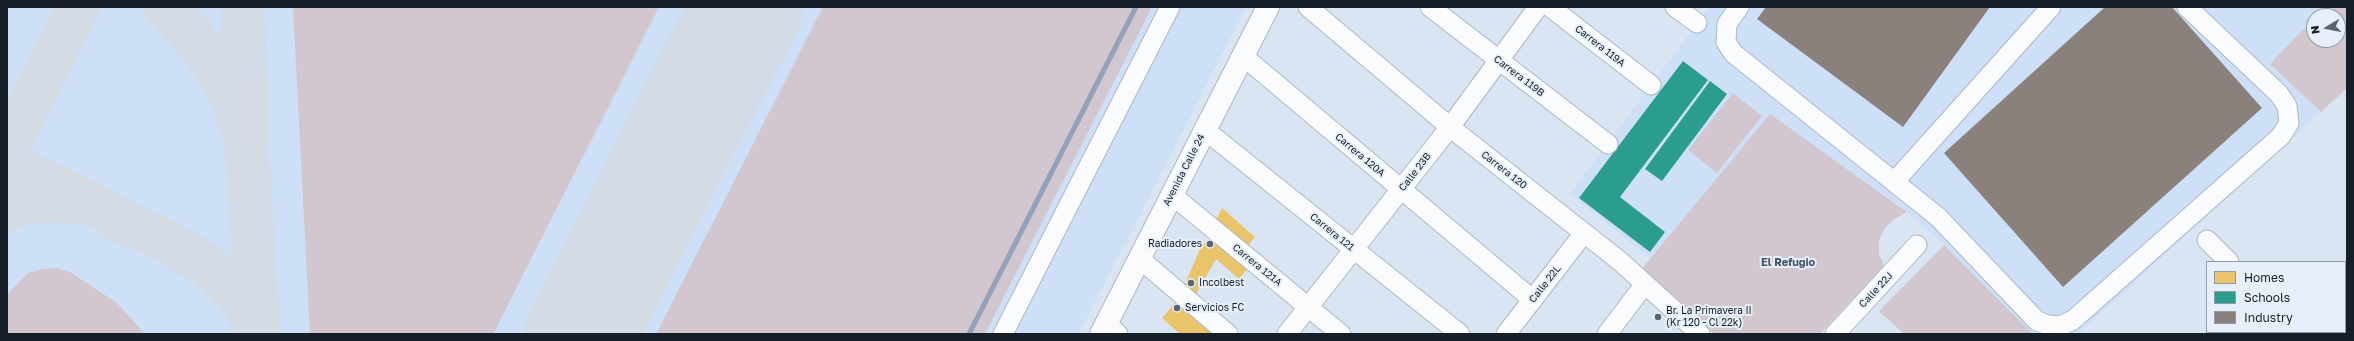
<!DOCTYPE html>
<html>
<head>
<meta charset="utf-8">
<style>
  body { margin:0 }
  #map { position:relative; width:2354px; height:341px; overflow:hidden; background:#dae5f4; font-family:"Golos Text",sans-serif }
  canvas { display:block }
  .frame { position:absolute; inset:0; border:8px solid #161e27; pointer-events:none }
  .legend { position:absolute; left:2206px; top:261px; width:140px; height:72px; box-sizing:border-box; background:#e7f0fa; border:1px solid #939ca6; margin:0; padding:5px 7px; list-style:none; font-size:12px; color:#161e27 }
  .legend li { display:flex; align-items:center; gap:8px; height:20px }
  .legend b { width:20px; border:1px solid #939ca6 }
  .north { position:absolute; left:2306px; top:8px; width:40px; height:40px; box-sizing:border-box; background:#e7f0fa; border:1px solid #939ca6; border-radius:50%; rotate:260deg; font-size:11px; font-weight:700; line-height:16px; text-align:center; color:#161e27 }
  .north::after { content:''; display:block; margin:auto; width:14px; height:18px; background:#5b646f; clip-path:polygon(50% 0,100% 100%,50% 72%,0 100%) }
</style>
</head>
<body>
<div id="map">
<canvas width="2354" height="341"></canvas>
<div class="frame"></div>
<ul class="legend">
<li><b style="height:11px;background:#e9c46a"></b>Homes</li>
<li><b style="height:11px;background:#2a9d8f"></b>Schools</li>
<li><b style="height:11px;background:#8a817c"></b>Industry</li>
</ul>
<div class="north">N</div>
</div>
<script>
const g = document.querySelector('canvas').getContext('2d');
g.lineJoin = 'round';
function fill(path, color) {
  g.fillStyle = color;
  g.fill(path, 'evenodd');
}
function toPath(rows) {
  const path = new Path2D();
  for (const r of rows) {
    path.moveTo(r[0], r[1]);
    for (let i = 2; i < r.length; i += 2) path.lineTo(r[i], r[i + 1]);
  }
  return path;
}
function trace(path, color, width, dash) {
  g.strokeStyle = color;
  g.lineWidth = width;
  g.lineCap = dash ? 'butt' : 'round';
  g.setLineDash(dash || []);
  g.stroke(path);
}
function drawText(font, color, halo, rows, align = 'center') {
  g.font = font + ' "Golos Text",sans-serif';
  g.lineWidth = 4;
  g.setLineDash([]);
  g.textBaseline = 'middle';
  g.strokeStyle = halo;
  g.fillStyle = color;
  for (const [text, x, y, turn = 0] of rows) {
    g.save();
    g.translate(x, y);
    g.rotate((+turn || 0) * Math.PI / 180);
    g.textAlign = isNaN(turn) ? turn : align;
    if (halo) g.strokeText(text, 0, 0);
    g.fillText(text, 0, 0);
    g.restore();
  }
}
fill(toPath([
  [7,7,1246,7,1079,334,7,334],
  [1709,7,2325,7,2270,64,2321,112,2078,334,2033,334,1934,236,1907,212,1770,115,1651,259,1570,194]
]), '#cde0f8');
fill(toPath([
  [293,7,659,7,493,334,310,334],
  [823,7,1152,7,985,334,656,334],
  [2325,7,2347,7,2347,88,2321,112,2270,64,2314,18,2314,40,2338,40,2338,16,2316,16],
  [1733,93,1762,116,1717,173,1688,150],
  [1770,114,1907,212,1894,219,1884,229,1879,241,1879,254,1884,266,1820,334,1714,334,1640,271],
  [1944,245,2033,334,1904,334,1879,311],
  [56,268,70,272,117,303,145,334,7,334,7,295,28,273,43,269]
]), '#d2c7ce');
fill(toPath([
  [1222,208,1255,237,1243,252,1213,226],
  [1210,237,1248,268,1239,279,1216,259,1196,294,1185,284,1201,247],
  [1180,297,1218,334,1180,334,1162,318]
]), '#e9c46a');
fill(toPath([
  [1683,61,1708,80,1620,197,1665,232,1650,252,1579,198],
  [1710,81,1727,94,1662,181,1645,169]
]), '#2a9d8f');
fill(toPath([
  [1766,7,1990,7,1903,127,1757,19],
  [2105,7,2172,7,2262,108,2063,287,1944,153]
]), '#8a817c');
trace(toPath([
  [969,334,1136,7]
]), '#93a2b8', 5);
trace(toPath([
  [165,7,192,35,214,65,232,97,239,121],
  [243,7,247,151,259,334],
  [7,150,78,7],
  [7,163,89,202,119,220,166,241,207,265,246,304,258,333],
  [7,209,22,202,38,201,63,200,79,203]
]), '#d4dbe5', 44);
trace(toPath([
  [580,334,747,7]
]), '#d4dbe5', 111);
const minor = toPath([
  [1308,7,1456,132,1621,262,1700,334],
  [1430,7,1608,144],
  [1550,7,1651,85],
  [1675,7,1697,23],
  [1739,7,1727,24,1726,42,1733,53,1938,217,2037,321,2048,325,2060,326,2073,320,2281,136,2289,123,2287,106,2279,94,2187,7],
  [1243,56,1533,300],
  [1205,130,1460,334],
  [1894,182,2051,7],
  [1172,195,1341,334],
  [2207,240,2229,262],
  [1140,259,1228,334],
  [2345,274,2347,272],
  [1107,324,1118,334],
  [1003,334,1170,7],
  [1287,334,1450,127,1538,7],
  [1506,334,1584,233],
  [1607,334,1645,284],
  [1835,334,1917,245],
  [2280,334,2283,332]
]);
const major = toPath([
  [1101,334,1268,7]
]);
trace(minor, '#aeb7c2', 21);
trace(major, '#aeb7c2', 24);
trace(minor, '#f9fbfd', 19);
trace(major, '#f9fbfd', 22);
for (const [x, y, r, color] of [
  [1210,244,4,"#5b646f"],
  [1191,283,4,"#5b646f"],
  [1177,308,4,"#5b646f"],
  [1658,317,4,"#5b646f"]
]) {
  const dot = new Path2D();
  dot.arc(x, y, r, 0, 2 * Math.PI);
  g.fillStyle = color;
  g.fill(dot);
  trace(dot, '#e7f0fa', 1.5);
}
drawText('10px', '#161e27', '#e7f0fa', [
  ["Carrera 119A",1600,46,38],
  ["Carrera 119B",1519,76,37],
  ["Carrera 120A",1360,155,40],
  ["Avenida Calle 24",1184,170,-63],
  ["Carrera 120",1504,170,38],
  ["Calle 23B",1415,172,-52],
  ["Carrera 121",1332,232,39],
  ["Carrera 121A",1257,265,39],
  ["Calle 22L",1545,284,-52],
  ["Calle 22J",1876,290,-47]
]);
drawText('10px', '#161e27', '#e7f0fa', [
  ["Radiadores",1202,244,"right"],
  ["Incolbest",1199,283],
  ["Servicios FC",1185,308],
  ["Br. La Primavera II",1666,311],
  ["(Kr 120 - Cl 22k)",1666,323]
], 'left');
drawText('bold 11px', '#43556a', '#e7f0fa', [
  ["El Refugio",1788,263]
]);
</script>
</body>
</html>
